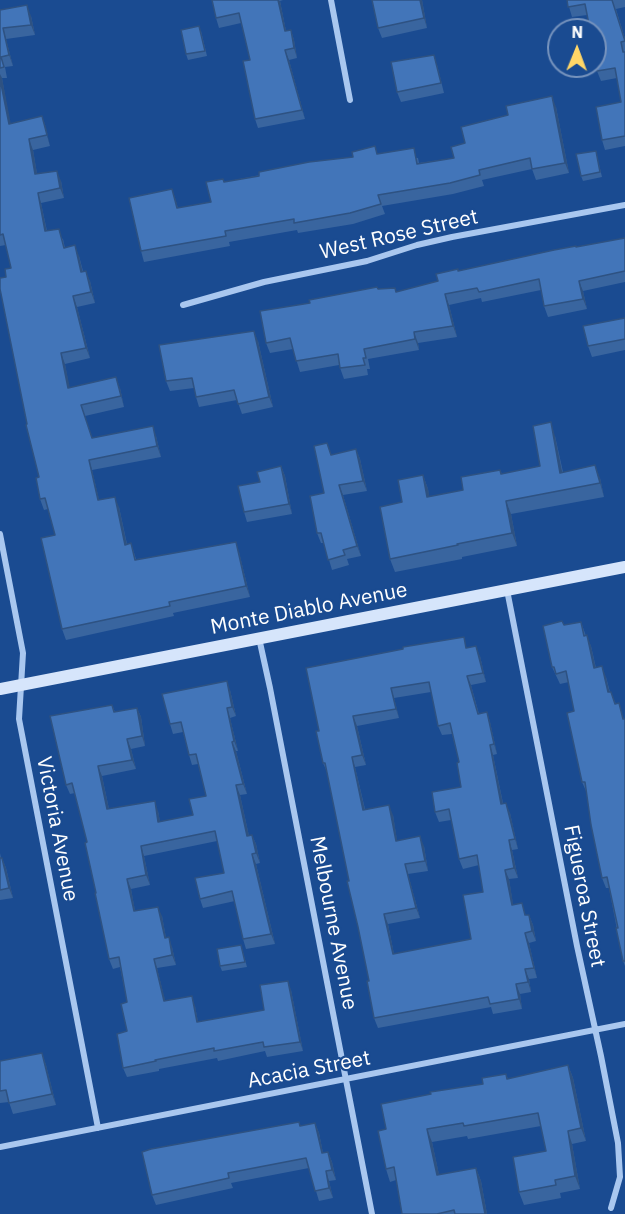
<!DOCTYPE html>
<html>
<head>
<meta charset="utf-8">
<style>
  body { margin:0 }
  #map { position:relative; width:625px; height:1214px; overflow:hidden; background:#1a4b91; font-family:"IBM Plex Sans",sans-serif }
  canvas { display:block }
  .north { position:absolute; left:547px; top:18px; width:60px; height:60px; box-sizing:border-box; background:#1a4b91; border:2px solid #7693bd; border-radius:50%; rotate:1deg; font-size:16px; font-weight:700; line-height:24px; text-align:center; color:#fff }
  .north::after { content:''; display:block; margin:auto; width:21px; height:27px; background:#ffd667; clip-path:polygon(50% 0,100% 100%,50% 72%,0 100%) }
</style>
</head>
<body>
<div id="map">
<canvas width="625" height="1214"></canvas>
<div class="north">N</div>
</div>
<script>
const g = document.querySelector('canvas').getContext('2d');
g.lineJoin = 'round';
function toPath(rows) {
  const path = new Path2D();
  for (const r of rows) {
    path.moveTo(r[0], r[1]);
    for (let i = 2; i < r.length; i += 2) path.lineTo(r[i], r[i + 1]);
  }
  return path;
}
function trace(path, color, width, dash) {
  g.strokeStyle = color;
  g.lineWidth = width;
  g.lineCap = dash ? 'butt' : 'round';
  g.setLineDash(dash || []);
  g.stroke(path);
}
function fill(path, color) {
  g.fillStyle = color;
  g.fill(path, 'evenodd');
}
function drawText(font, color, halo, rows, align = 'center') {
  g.font = font + ' "IBM Plex Sans",sans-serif';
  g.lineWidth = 4.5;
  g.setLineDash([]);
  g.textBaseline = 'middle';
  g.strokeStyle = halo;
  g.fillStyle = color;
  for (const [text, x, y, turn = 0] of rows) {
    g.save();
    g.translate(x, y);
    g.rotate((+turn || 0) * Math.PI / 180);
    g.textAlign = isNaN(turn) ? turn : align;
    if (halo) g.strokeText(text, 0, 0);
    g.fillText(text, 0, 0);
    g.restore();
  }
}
trace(toPath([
  [331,0,350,100],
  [183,305,264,282,367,261,417,245,452,237,625,205],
  [0,534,23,653,19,719,98,1128],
  [507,590,577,946,601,1056,618,1143,620,1177,611,1208],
  [259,638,270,688,372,1214],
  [0,1147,625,1024]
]), '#a9c7ef', 6);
trace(toPath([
  [0,689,625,567]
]), '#d6e5fb', 12);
fill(toPath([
  [212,0,283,0,280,1,286,31,291,30,294,40,297,58,289,60,305,119,258,128,255,119,250,60,241,23,219,28,216,18],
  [372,0,422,0,427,28,382,38,378,28],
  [567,0,625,0,625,7,616,9,625,39,625,146,605,150,602,140,621,102,617,78,601,81,597,71,587,15,572,17],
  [0,10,31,16,35,35,6,39,13,66,5,67,7,78,2,78,10,124,42,116,50,146,33,150,37,174,61,181,64,198,41,203,47,231,63,239,65,248,79,256,83,271,90,281,95,303,77,307,90,358,65,364,69,387,120,388,124,407,85,416,92,438,156,436,161,457,92,470,99,500,119,507,127,544,131,543,136,559,239,552,250,597,173,613,174,616,66,640,62,629,55,535,48,509,44,510,40,499,39,477,27,424,6,277,11,268,6,245,0,246],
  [201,31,207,56,188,60,186,54],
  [437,65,444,93,401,102,397,92],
  [556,107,569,173,536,180,532,169,482,180,484,186,453,194,382,206,385,214,353,224,298,233,297,230,229,242,230,246,144,262,141,251,172,189,178,208,211,202,224,182,353,157,378,154,418,158,419,163,454,158,465,143],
  [597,156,602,177,583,181,581,176],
  [625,238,625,282,583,291,587,309,548,317,544,306,541,290,482,302,481,298,449,305,457,337,418,343,419,350,368,359,370,369,367,369,368,375,344,379,339,365,300,372,293,349,270,353,266,343,310,303,378,289,397,292,438,281,458,271],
  [625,318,625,350,592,357,588,346],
  [258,341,273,407,242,414,237,400,199,407,196,397,194,388,170,391,166,381],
  [555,436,563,472,600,478,604,497,511,514,517,546,462,557,462,559,395,572,390,559,423,475,428,489,429,497,463,490,500,470,502,474,540,466],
  [356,449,360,459,367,491,343,495,361,556,347,559,349,565,332,570,324,543,321,543,317,533,331,455],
  [281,466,285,476,292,514,247,522,244,512,260,482],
  [581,622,586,636,591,646,596,668,606,677,610,692,616,704,624,719,625,719,625,966,623,961,609,888,606,888,602,878,586,791,582,782,574,711,569,682,560,684,552,667],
  [467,647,480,656,486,682,471,685,479,714,487,712,490,722,497,754,493,755,503,803,510,813,518,849,512,850,518,878,509,879,513,905,526,915,529,915,533,925,536,941,529,943,537,978,529,979,531,992,520,994,522,1009,493,1014,491,1007,378,1028,374,1018,369,981,358,927,327,772,323,763,319,731,306,668],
  [431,692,438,726,442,735,452,734,459,762,461,787,435,812,439,822,451,820,459,859,463,869,479,865,483,892,471,939,394,954,388,924,420,918,408,874,428,871,424,846,397,841,393,815,365,809,355,767,366,765,357,726,399,718,394,698],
  [230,690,236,716,230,718,238,751,236,751,247,794,240,795,249,836,252,835,256,844,260,863,256,864,275,944,246,949,243,939,235,901,203,908,200,899,224,873,217,841,144,856,150,885,131,889,135,911,162,916,166,938,172,947,176,965,157,968,165,1001,195,1006,198,1022,264,1010,291,990,303,1051,267,1057,265,1051,218,1061,217,1058,159,1069,159,1071,127,1077,123,1068,127,1031,127,1002,120,967,113,969,109,959,87,842,75,793,70,794,66,785,112,705,115,712,137,708,141,717,145,746,131,749,136,769,102,776,109,809,158,811,160,822,193,815,206,796,198,764,192,765,189,755,183,732,173,734,170,724],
  [0,853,1,858,2,858,6,868,13,898,0,900],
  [241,945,247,967,222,971,220,966],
  [42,1053,46,1065,56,1105,13,1114,9,1102,0,1103,0,1061],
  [568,1065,573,1078,586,1141,572,1144,580,1189,560,1193,561,1198,524,1205,519,1192,546,1151,541,1126,468,1139,467,1136,432,1142,439,1175,476,1168,481,1181,487,1214,402,1214,396,1180,390,1182,386,1169,386,1129,506,1074,508,1079],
  [315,1123,319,1133,323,1153,328,1152,332,1162,336,1180,329,1181,333,1198,319,1201,309,1168,231,1183,233,1188,156,1205,152,1195,300,1126]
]), '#39659f');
fill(toPath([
  [278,0,280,1,288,41,285,31],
  [420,0,422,0,427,28,424,18],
  [27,5,31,16,35,35,31,25],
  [3,28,6,39,13,66,9,55],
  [291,30,294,40,297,58,294,48],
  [285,50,289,60,305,119,302,110],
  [0,74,2,78,13,135,9,124,0,79],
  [552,96,556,107,569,173,565,163],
  [42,116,46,127,50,146,47,135],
  [29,139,33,150,39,185,35,174],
  [57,171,61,181,64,198,60,188],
  [172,189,176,200,180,219,177,208],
  [38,193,41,203,49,242,45,231],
  [75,245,79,256,85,282,81,272],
  [86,271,90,281,95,303,91,292],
  [579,281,583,291,587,309,583,299],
  [445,294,449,305,457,337,453,326],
  [73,296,77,307,90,358,86,348],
  [254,331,258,341,273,407,269,397],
  [414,332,418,343,419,350,415,339],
  [61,353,65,364,72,398,68,388],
  [116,377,120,388,124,407,121,396],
  [551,422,555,436,565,486,560,473],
  [153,426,156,436,161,457,157,446],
  [356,449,360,459,367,491,363,481],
  [89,460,92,470,102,511,98,500],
  [595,465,600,478,604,497,600,483],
  [281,466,285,476,292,514,289,504],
  [423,475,428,489,432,510,427,497],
  [339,485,343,495,361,556,357,546],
  [115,497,119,507,129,555,125,545],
  [506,501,511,514,517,546,512,533],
  [236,542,239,552,250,597,246,586],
  [587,635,591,646,598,679,594,668],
  [476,646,480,656,486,682,483,673],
  [602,666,606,677,612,703,608,692],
  [467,676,471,685,481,724,478,714],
  [227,681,230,690,236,716,232,707],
  [391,688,394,698,399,718,396,709],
  [137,708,141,717,145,746,142,736],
  [227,708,230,718,238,751,234,741],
  [487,712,490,722,497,754,494,744],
  [353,716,357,726,366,765,362,755],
  [127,739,131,749,136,769,132,760],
  [232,742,236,751,247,794,243,784],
  [490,745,493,755,505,814,501,804],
  [352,757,355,767,367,819,363,810],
  [98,766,102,776,111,819,107,809],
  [236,785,240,795,251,845,247,836],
  [155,801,158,811,162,831,158,822],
  [506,803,510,813,518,849,515,839],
  [389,805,393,815,399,851,396,841],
  [252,835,256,844,260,863,256,853],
  [420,836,424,846,428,871,425,861],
  [509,840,512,850,518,878,514,868],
  [141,846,144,856,150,885,146,875],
  [252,854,256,864,275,944,271,934],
  [2,858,6,868,13,898,9,888],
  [405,864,408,874,420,918,416,908],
  [505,870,509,879,515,915,512,905],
  [127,879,131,889,137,921,134,911],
  [158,907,162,916,168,948,165,938],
  [384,914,388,924,396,964,393,954],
  [529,915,533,925,536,941,532,931],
  [525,933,529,943,537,978,534,968],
  [169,937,172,947,176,965,172,955],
  [154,959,157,968,168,1011,164,1001],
  [525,969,529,979,531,992,528,982],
  [288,981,291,990,303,1051,300,1042],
  [516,984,520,994,522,1009,519,999],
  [192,996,195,1006,200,1032,197,1022],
  [42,1053,46,1065,56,1105,52,1094],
  [568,1065,573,1078,586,1141,581,1128],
  [315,1123,319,1133,325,1163,322,1153],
  [427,1129,432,1142,442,1188,437,1175],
  [568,1131,572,1144,580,1189,575,1176],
  [328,1152,332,1162,336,1180,332,1170],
  [476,1168,481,1181,487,1214,485,1214],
  [326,1171,329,1181,333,1198,329,1188]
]), '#2e5282');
const building = toPath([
  [212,0,278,0,285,31,291,30,294,48,285,50,302,110,255,119,243,61,250,60,239,13,216,18,212,0],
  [372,0,420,0,424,18,378,28,372,0],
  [567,0,612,0,625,41,621,42,623,52,625,52,625,136,602,140,596,107,621,102,615,68,597,71,595,59,595,30,590,30,585,4,568,7,567,0],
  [27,5,31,25,3,28,9,55,1,57,4,67,0,68,0,10,27,5],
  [199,26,205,51,186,54,181,30,199,26],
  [434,55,441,83,397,92,391,62,434,55],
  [0,79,9,124,42,116,47,135,29,139,35,174,57,171,60,188,38,193,45,231,59,229,64,248,75,245,81,272,86,271,91,292,73,296,86,348,61,353,68,388,116,377,121,396,81,405,92,438,153,426,157,446,89,460,98,500,115,497,125,545,131,543,135,560,236,542,246,586,169,602,170,606,62,629,41,538,55,535,45,498,40,499,36,478,39,477,26,425,27,424,0,289,0,278,6,277,5,269,11,268,3,234,0,235,0,79],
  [552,96,565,163,532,169,530,158,479,170,480,175,450,183,378,195,381,204,350,213,294,223,294,219,225,231,226,236,141,251,129,198,172,189,177,208,211,202,206,182,223,179,224,182,259,176,259,172,309,162,353,157,352,152,375,146,377,154,414,148,417,164,454,158,451,147,465,143,461,127,508,115,506,106,552,96],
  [596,151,600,172,581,176,576,154,596,151],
  [625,238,625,271,579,281,583,299,544,306,539,279,479,292,477,288,445,294,453,326,414,332,415,339,364,349,366,358,363,358,365,365,340,368,338,354,296,361,290,338,266,343,260,311,310,303,309,300,377,287,378,289,395,288,396,292,438,281,436,274,458,269,458,271,554,250,576,246,576,247,625,238],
  [625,318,625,339,588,346,583,326,625,318],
  [254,331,269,397,238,404,234,390,196,397,192,378,166,381,159,345,254,331],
  [551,422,560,473,595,465,600,483,506,501,512,533,457,544,458,545,390,559,380,507,402,502,398,480,423,475,427,497,463,490,461,477,500,470,501,474,540,466,533,426,551,422],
  [327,443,331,455,356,449,363,481,339,485,357,546,343,550,345,555,328,560,321,533,317,533,310,496,324,493,314,446,327,443],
  [281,466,289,504,244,512,238,486,260,482,257,472,281,466],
  [562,621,564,625,581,622,584,636,587,635,594,668,602,666,608,692,611,692,615,704,619,703,623,719,625,719,625,961,623,961,616,928,618,928,607,877,602,878,591,825,585,782,582,782,567,713,574,711,566,671,556,674,554,667,552,667,543,626,562,621],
  [464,637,466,648,476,646,483,673,467,676,478,714,487,712,494,744,490,745,501,804,506,803,515,839,509,840,514,868,505,870,512,905,522,903,525,915,529,915,532,931,525,933,534,968,525,969,528,982,516,984,519,999,490,1004,488,997,374,1018,367,981,369,981,358,927,347,881,349,881,325,763,323,763,316,731,319,731,306,668,403,649,403,647,464,637],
  [429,682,438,726,450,723,459,762,457,763,461,787,432,792,435,812,449,809,459,859,477,855,483,892,463,895,471,939,393,954,384,914,416,908,405,864,425,861,420,836,396,841,389,805,363,810,352,757,362,755,353,716,396,709,391,688,429,682],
  [227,681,232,707,227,708,234,741,232,742,243,784,236,785,247,836,252,835,256,853,252,854,271,934,243,939,232,891,200,899,195,878,224,873,215,831,141,846,146,875,127,879,134,911,158,907,165,938,169,937,172,955,154,959,164,1001,192,996,197,1022,264,1010,260,985,288,981,300,1042,264,1047,263,1042,214,1051,214,1048,155,1060,156,1061,123,1068,117,1034,127,1031,121,1004,127,1002,119,957,109,959,95,893,96,893,85,843,87,842,72,783,66,785,50,716,112,705,114,712,137,708,142,736,127,739,132,760,98,766,107,809,155,801,158,822,193,815,189,799,206,796,196,754,189,755,181,722,170,724,162,694,227,681],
  [0,858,2,858,9,888,0,890,0,858],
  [241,945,245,962,220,966,217,949,241,945],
  [42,1053,52,1094,9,1103,6,1090,0,1091,0,1061,42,1053],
  [568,1065,581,1128,568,1131,575,1176,555,1180,556,1185,519,1192,513,1157,546,1151,538,1113,464,1126,463,1123,427,1129,437,1175,476,1168,485,1214,455,1214,454,1210,437,1214,402,1214,394,1167,386,1169,378,1131,386,1129,381,1104,431,1094,430,1092,483,1084,482,1078,506,1074,507,1079,568,1065],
  [299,1122,300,1126,315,1123,322,1153,328,1152,332,1170,326,1171,329,1188,315,1191,306,1158,228,1173,229,1178,152,1195,142,1152,151,1149,299,1122]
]);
fill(building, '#4275b9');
trace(building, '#2e5282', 1.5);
drawText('21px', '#fff', '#1a4b91', [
  ["West Rose Street",399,235,-13],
  ["Monte Diablo Avenue",309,609,-11],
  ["Victoria Avenue",57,829,79],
  ["Figueroa Street",584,896,79],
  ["Melbourne Avenue",333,923,79],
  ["Acacia Street",309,1070,-11]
]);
</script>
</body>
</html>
